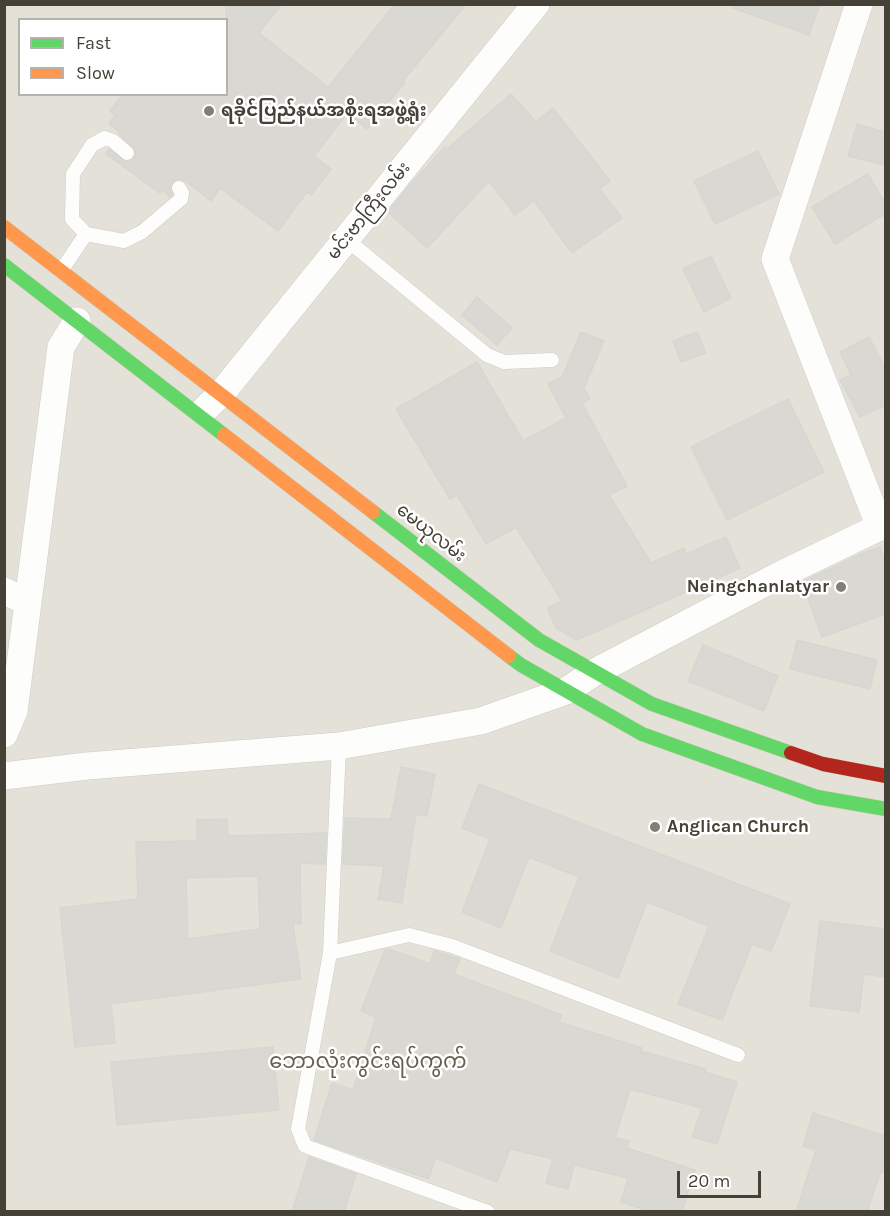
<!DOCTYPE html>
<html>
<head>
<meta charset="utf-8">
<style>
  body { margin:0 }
  #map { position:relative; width:890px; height:1216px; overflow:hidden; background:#efefea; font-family:Karla,sans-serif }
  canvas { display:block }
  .frame { position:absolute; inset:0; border:6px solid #454137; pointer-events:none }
  .legend { position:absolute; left:18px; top:18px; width:210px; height:78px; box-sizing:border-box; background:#fff; border:2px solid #b5b3af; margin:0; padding:8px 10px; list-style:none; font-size:18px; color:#454137 }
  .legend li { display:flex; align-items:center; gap:12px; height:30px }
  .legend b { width:30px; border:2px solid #b5b3af }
  .scale { position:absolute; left:677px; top:1171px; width:84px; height:27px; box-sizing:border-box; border:3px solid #454137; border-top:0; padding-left:8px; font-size:18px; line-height:21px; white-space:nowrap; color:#454137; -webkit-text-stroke:4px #fff; paint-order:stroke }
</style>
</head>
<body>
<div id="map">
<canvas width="890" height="1216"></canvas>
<div class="frame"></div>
<ul class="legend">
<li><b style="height:8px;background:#63d668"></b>Fast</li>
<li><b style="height:8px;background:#ff974d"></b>Slow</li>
</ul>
<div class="scale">20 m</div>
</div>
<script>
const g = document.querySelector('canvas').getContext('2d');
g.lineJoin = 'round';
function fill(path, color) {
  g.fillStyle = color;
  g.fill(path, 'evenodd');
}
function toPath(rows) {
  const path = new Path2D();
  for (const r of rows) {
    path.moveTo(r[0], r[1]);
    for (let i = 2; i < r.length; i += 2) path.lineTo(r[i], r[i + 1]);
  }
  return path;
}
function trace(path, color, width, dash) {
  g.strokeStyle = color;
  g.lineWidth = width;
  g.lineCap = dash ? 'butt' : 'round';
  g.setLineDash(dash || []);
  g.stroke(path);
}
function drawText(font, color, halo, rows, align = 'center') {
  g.font = font + ' Karla,"Noto Sans Myanmar",sans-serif';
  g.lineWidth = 5;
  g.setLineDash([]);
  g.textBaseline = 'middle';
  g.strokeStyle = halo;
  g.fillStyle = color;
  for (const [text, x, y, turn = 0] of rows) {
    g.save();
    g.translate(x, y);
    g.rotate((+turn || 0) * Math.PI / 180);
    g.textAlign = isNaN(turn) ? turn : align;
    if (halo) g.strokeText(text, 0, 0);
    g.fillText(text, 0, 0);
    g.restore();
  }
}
fill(toPath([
  [5,5,885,5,885,1211,5,1211],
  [20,20,226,20,226,94,20,94]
]), '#e3e1d8');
const building = toPath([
  [226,4,282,4,259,33,328,87,395,4,466,4,403,81,405,82,367,129,347,113,314,156,331,169,311,195,307,192,278,231,220,188,211,201,184,180,178,179,171,184,172,194,170,197,162,190,160,193,106,154,109,149,126,162,133,159,136,155,133,147,119,134,120,132,109,124,115,115,110,111,123,94,226,94,226,4],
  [734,4,820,4,809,35,733,8,734,4],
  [511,94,536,122,553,108,610,181,600,189,622,218,572,253,534,201,515,215,489,181,427,248,388,212,410,185,445,147,447,149,511,94],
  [857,124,885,132,885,165,848,156,857,124],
  [758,151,779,194,715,224,694,181,758,151],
  [868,174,885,203,885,214,835,244,812,207,868,174],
  [711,256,731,298,704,312,683,269,711,256],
  [477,297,512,328,497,345,462,315,477,297],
  [581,332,604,341,584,388,590,399,582,403,627,486,609,495,651,563,684,548,686,554,726,537,740,568,577,640,556,628,547,608,562,601,516,527,486,544,457,495,450,499,396,409,477,362,523,441,566,418,548,384,562,377,581,332],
  [697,332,706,353,681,362,673,341,697,332],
  [869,337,885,368,885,405,860,417,840,380,851,375,840,352,869,337],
  [788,399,824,472,727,520,691,447,788,399],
  [880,547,885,562,885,614,822,637,802,582,861,554,880,547],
  [797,640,877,660,870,689,790,669,797,640],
  [703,645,778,676,764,711,688,681,703,645],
  [401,767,435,774,427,816,416,814,402,903,378,899,384,866,343,864,345,818,391,819,401,767],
  [479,784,790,904,771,951,752,944,722,1020,678,1004,709,926,647,902,618,978,550,951,579,877,529,857,501,928,462,912,490,839,462,828,479,784],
  [227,819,228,836,326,833,325,864,300,863,301,924,293,924,301,979,111,1004,115,1043,75,1047,60,908,138,899,136,842,197,841,197,820,227,819],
  [258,876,260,929,188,939,186,878,258,876],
  [820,921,885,929,885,977,864,974,859,1012,810,1006,820,921],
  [389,949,430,964,434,951,460,959,454,974,562,1015,559,1022,642,1048,641,1051,706,1069,705,1072,737,1082,717,1144,692,1137,702,1108,630,1089,615,1138,629,1141,627,1148,695,1170,682,1212,652,1212,621,1202,628,1178,574,1165,568,1189,546,1183,553,1159,510,1149,497,1182,435,1158,429,1179,314,1140,332,1083,353,1090,376,1017,361,1011,385,950,389,949],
  [273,1047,279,1110,117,1125,111,1062,273,1047],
  [813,1113,885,1136,885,1172,881,1171,867,1212,796,1212,816,1150,803,1146,813,1113],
  [309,1157,356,1174,344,1212,292,1212,309,1157]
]);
fill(building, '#d9d8d2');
trace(building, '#d8d6d0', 1.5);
const lane = toPath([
  [86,234,124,241,142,232,181,199,182,193,179,188],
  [346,239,487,355,504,362,552,360],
  [61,271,86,234,72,219,73,174,92,145,105,138,113,141,127,153],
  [339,746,330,953,298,1129,305,1146,488,1212],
  [330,953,409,935,452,946,738,1055]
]);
const street = toPath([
  [859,4,775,259,880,527],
  [206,408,221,394,536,4],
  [4,591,28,602],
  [4,734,14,711,61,347,77,321],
  [4,776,87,766,339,746,481,721,566,691,595,672,778,576,886,524]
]);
const fast = toPath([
  [4,265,224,435],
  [373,512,539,640,652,704,791,753],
  [509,656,521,665,642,734,817,797,886,809]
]);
const slow = toPath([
  [4,227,373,512],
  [224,435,509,656]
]);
const jam = toPath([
  [791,753,823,764,886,776]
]);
trace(lane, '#cdccc8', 15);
trace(street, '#cdccc8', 28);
trace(fast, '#d0ccb8', 15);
trace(slow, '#d0ccb8', 15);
trace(jam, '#d0ccb8', 15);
trace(lane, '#fdfdfc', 14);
trace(street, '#fdfdfc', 27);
trace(fast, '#63d668', 14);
trace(slow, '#ff974d', 14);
trace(jam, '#b3261e', 14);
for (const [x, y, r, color] of [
  [209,111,6,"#807e76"],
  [841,587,6,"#807e76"],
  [655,827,6,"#807e76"]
]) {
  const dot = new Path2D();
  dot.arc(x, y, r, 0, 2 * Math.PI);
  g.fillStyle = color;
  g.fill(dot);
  trace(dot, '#fff', 2);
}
drawText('bold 18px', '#454137', '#fff', [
  ["ရခိုင်ပြည်နယ်အစိုးရအဖွဲ့ရုံး",221,111],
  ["Neingchanlatyar",829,587,"right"],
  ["Anglican Church",667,827]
], 'left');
drawText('18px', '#454137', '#fff', [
  ["မင်းဗာကြီးလမ်း",369,211,-51],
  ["မေယုလမ်း",431,533,38]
]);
drawText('21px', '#675f4f', '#fff', [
  ["ဘောလုံးကွင်းရပ်ကွက်",368,1062]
]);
</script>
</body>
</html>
